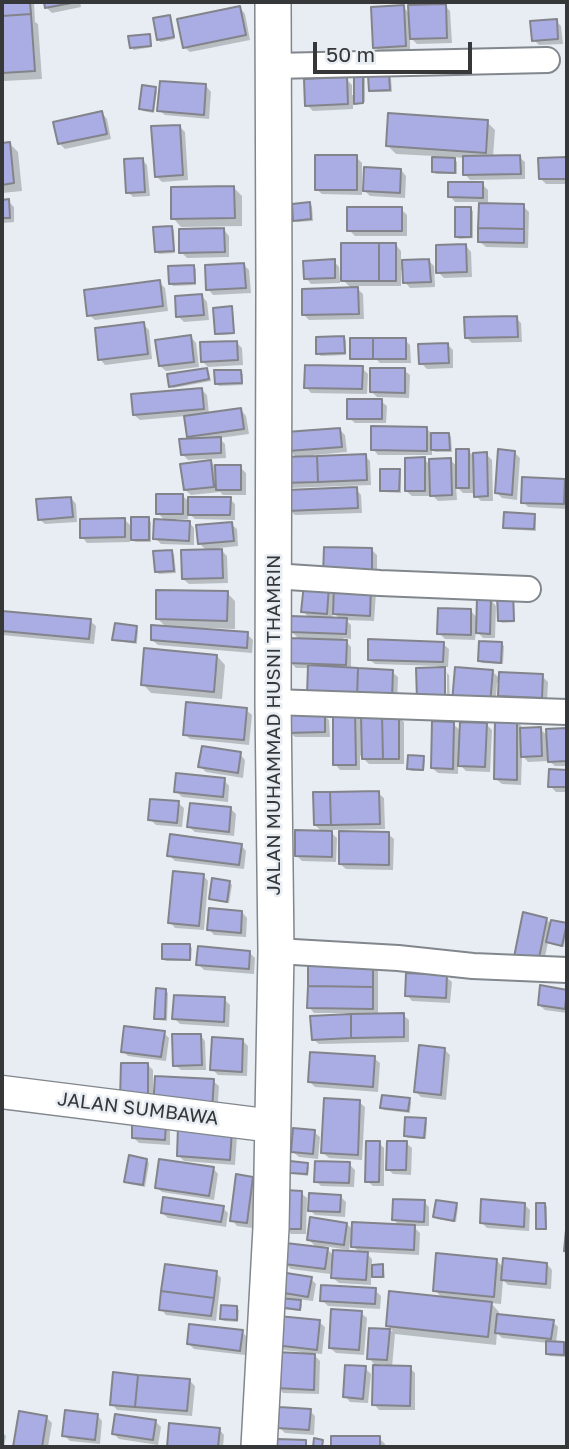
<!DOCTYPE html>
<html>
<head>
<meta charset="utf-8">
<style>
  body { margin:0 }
  #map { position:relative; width:569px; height:1449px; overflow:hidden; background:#e7edf3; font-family:"Golos Text",sans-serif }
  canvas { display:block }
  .frame { position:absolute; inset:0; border:4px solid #353739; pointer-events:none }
  .scale { position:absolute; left:313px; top:42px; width:159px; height:32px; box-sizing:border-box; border:4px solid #353739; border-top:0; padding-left:9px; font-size:21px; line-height:24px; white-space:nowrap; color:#353739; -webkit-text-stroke:5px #e7edf3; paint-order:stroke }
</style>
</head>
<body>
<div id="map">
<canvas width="569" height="1449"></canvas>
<div class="frame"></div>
<div class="scale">50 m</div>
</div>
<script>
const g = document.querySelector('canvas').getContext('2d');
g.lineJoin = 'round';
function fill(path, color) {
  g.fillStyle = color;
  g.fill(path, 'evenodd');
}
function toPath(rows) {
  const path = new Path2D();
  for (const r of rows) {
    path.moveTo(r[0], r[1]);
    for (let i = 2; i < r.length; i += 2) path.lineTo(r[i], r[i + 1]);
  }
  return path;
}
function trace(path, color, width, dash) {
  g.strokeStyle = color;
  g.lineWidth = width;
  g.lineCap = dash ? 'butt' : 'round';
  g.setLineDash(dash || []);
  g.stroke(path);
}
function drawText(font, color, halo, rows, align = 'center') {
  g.font = font + ' "Golos Text",sans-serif';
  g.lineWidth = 5;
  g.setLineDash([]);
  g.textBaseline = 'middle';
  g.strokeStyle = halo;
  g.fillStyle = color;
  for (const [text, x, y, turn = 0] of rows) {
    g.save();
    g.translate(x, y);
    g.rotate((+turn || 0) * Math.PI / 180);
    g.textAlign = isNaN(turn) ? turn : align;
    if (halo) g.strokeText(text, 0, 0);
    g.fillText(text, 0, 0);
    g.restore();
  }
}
fill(toPath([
  [2,2,34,2,35,22,38,24,42,79,4,81,2,80],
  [45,2,80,2,81,7,52,13,46,7],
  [445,6,450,11,452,43,417,44,410,37,410,51,380,53,375,47,403,7,411,15],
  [240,8,245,14,250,40,190,52,184,47],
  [169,17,171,19,175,39,161,42,158,40],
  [556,21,561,26,563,44,539,45,534,40],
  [149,35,151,38,152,47,134,50,131,47],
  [362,75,365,77,365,102,355,103,353,100,353,109,313,111,307,105,346,79,352,85,352,95,355,95],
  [389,76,391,78,392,92,373,92,370,90],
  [206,86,211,92,209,119,165,115,159,110],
  [155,89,157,91,154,113,143,111,140,109],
  [102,113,107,119,111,139,65,149,59,143],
  [487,122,495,130,493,157,519,157,525,162,525,179,470,180,465,174,465,158,453,157,457,162,457,174,436,174,434,172,434,156,396,154,387,145],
  [180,127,185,132,188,180,162,182,156,176],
  [2,144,10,144,18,152,22,191,2,193],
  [356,157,362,163,362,195,322,194,316,189],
  [540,159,567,159,567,184,546,184,541,179],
  [142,160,147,165,150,196,133,197,128,192],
  [401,170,406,176,405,198,370,196,365,191],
  [482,184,488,190,488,205,523,206,529,212,528,248,486,247,480,242,480,202,455,202,450,196],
  [234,188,242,196,242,226,181,227,173,218],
  [8,201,14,207,14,222,2,223,2,202],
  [309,204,312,206,313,221,297,222,295,220],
  [401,209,407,215,407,236,355,236,349,230],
  [470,209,473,211,473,238,459,239,457,236],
  [171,228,174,230,175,253,159,254,157,252],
  [224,230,229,236,229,257,187,258,181,252],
  [396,245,401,251,401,262,429,261,434,266,435,287,410,288,405,282,404,270,401,270,401,286,354,286,363,294,364,319,309,320,304,315,352,289,343,280],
  [466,246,471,252,472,277,444,278,438,272],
  [334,261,339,267,340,283,311,284,306,278],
  [244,265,249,270,251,293,213,295,208,289],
  [193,266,196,269,196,285,173,286,171,283],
  [159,282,165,288,168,311,95,320,89,315],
  [202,296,207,302,209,320,184,322,178,316],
  [231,308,233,311,235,334,219,335,216,333],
  [516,318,521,323,522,342,472,343,467,338],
  [143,324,149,330,152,359,105,365,100,359],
  [191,337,196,343,199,367,166,371,160,366],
  [343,337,346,340,346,355,321,356,318,354],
  [405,340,410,345,411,363,380,363,375,358,375,360,354,360,352,358],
  [237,343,242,348,243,365,208,367,202,361],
  [447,344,453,350,453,368,427,369,421,363],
  [362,368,368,374,367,394,311,393,306,387],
  [207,369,209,372,211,381,173,388,170,386],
  [404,370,410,375,409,398,377,397,372,392],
  [240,371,243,374,243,385,219,386,216,383],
  [201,389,207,395,209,414,241,410,246,416,249,434,219,438,225,444,226,458,188,460,182,454,193,440,188,436,186,416,140,420,134,415],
  [381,401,387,406,386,423,355,423,349,418],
  [427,429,432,434,449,434,451,437,452,452,435,452,432,449,432,455,378,455,373,449],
  [340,430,345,435,347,452,314,455,314,458,365,456,370,461,371,485,289,488,297,458,289,450],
  [468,451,473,455,486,454,492,460,493,501,481,501,476,496,476,493,463,493,456,486,457,500,438,501,430,493,430,496,412,496,406,491,424,459,431,466,450,460,458,467],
  [514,452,520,458,517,500,502,498,497,493],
  [211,462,216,467,240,467,246,473,246,495,223,495,220,492,191,495,185,490],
  [399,471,401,473,401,493,384,492,381,490],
  [564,481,567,484,567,509,528,507,523,502],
  [356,489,361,495,362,513,295,515,289,510],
  [183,496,190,503,230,499,235,504,235,520,195,519,188,513,188,519,176,519,176,522,189,522,194,528,194,545,161,544,155,538,166,522,158,513],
  [71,498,76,504,77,522,45,524,39,519],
  [534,515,536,518,536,531,507,529,505,527],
  [124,519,133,528,148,519,151,522,151,542,135,542,130,536,130,542,87,543,82,537],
  [231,524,237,529,238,546,219,548,227,556,228,583,189,584,183,579,207,551,199,543],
  [372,550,377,555,377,581,331,581],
  [172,552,174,554,176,573,159,574,157,572],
  [329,588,336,595,376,593,374,621,346,620,351,625,351,639,343,638,351,647,351,669,392,672,398,677,397,705,310,668,296,668,290,662,300,640,291,631,310,619,303,611],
  [333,612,341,620,332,619],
  [227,593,235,601,235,629,205,628,205,631,247,634,253,640,252,653,158,645,152,640,167,628,157,618],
  [514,597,515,622,502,623,500,621],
  [491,600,496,606,495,638,483,638,476,630,475,640,445,639,439,633,471,611,478,619],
  [2,613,90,621,96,626,94,644,2,635],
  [136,628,138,630,137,644,117,641,114,639],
  [443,644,449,649,448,667,441,667,449,675,450,704,447,704,447,672,443,672,439,669,439,666,375,664,369,659],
  [502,644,504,646,503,664,482,663,480,661],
  [217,656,225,665,222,699,151,693,143,684],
  [492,671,501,680,542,676,548,682,547,703,505,701,500,696,501,683,497,683,495,709,460,706],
  [246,710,252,715,249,745,190,739,185,734],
  [335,711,398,717,404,722,404,764,369,764,360,755,360,770,340,770,335,764],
  [324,715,329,720,330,737,295,737,289,732],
  [517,721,522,727,522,729,540,729,549,737,548,731,567,730,567,766,555,766,549,761,528,762,522,755,521,785,502,784,496,779],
  [453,724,462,732,486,724,492,730,490,772,466,771,458,763,458,774,438,773,432,768],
  [240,754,245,760,243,778,206,772,200,766],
  [423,757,425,760,424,771,411,771,409,768],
  [550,771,567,771,567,792,556,792,550,786],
  [224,780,229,786,228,802,182,797,176,791],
  [378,793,384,798,385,829,328,830,337,838,336,862,302,861,296,855,323,833,315,825],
  [178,803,184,808,182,827,156,825,150,819],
  [230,808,236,814,234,836,195,832,189,827],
  [388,834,394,839,393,870,346,869,340,864],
  [241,845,246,851,244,869,175,861,169,855],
  [203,875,208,881,204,930,175,928,170,922],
  [229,882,232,885,229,903,213,900,210,898],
  [242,912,247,918,246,937,214,935,209,929],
  [546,919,552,925,553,922,567,926,564,947,551,944,548,942,543,967,521,962],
  [189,946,192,948,191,961,166,961,163,958],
  [249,952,255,958,254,974,204,970,198,964],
  [372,964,378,970,378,1016,403,1015,409,1020,409,1042,319,1044,313,1039,348,1016,348,1013,314,1013,309,1007],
  [446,977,452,982,450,1003,412,1001,407,995],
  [542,987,567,991,567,1013,545,1010,539,1005],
  [166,991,168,993,167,1021,158,1020,156,1018],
  [224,999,230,1005,229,1027,180,1024,174,1018],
  [164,1033,169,1038,166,1061,128,1056,123,1051],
  [200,1035,205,1041,206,1070,181,1070,175,1065],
  [243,1041,248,1046,247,1076,218,1075,212,1069],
  [444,1049,450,1055,446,1100,421,1097,416,1092],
  [374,1058,380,1063,378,1092,315,1087,310,1082],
  [148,1065,153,1070,153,1095,213,1081,219,1086,217,1116,127,1104],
  [409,1100,411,1102,410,1113,384,1110,382,1107],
  [359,1102,365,1107,362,1160,329,1158,323,1153],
  [425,1120,427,1122,426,1139,408,1138,406,1136],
  [165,1125,170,1131,170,1145,139,1143,134,1138],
  [180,1128,237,1137,235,1165,184,1161,179,1156],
  [314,1132,320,1137,318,1159,299,1157,293,1152],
  [379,1143,384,1148,384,1186,373,1186,367,1181],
  [406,1143,412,1148,411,1175,393,1174,388,1169],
  [146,1160,149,1163,145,1187,129,1184,126,1181],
  [307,1164,309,1167,308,1176,294,1174,292,1172],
  [349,1164,355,1170,354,1187,321,1186,316,1181],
  [213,1168,218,1174,214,1200,162,1192,156,1187],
  [252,1178,257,1184,252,1228,237,1226,232,1220],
  [301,1193,307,1198,306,1234,291,1234,286,1228],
  [340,1196,346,1202,345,1217,315,1215,310,1210],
  [424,1202,429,1207,429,1226,413,1226,420,1233,419,1255,365,1252,372,1259,372,1266,382,1266,384,1268,385,1278,376,1278,371,1273,371,1285,339,1283,333,1278,334,1266,331,1266,330,1274,291,1269,285,1264,317,1248,309,1240,347,1224,354,1231,400,1226,394,1220],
  [350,1243,361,1254,335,1257,324,1246,349,1250],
  [545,1204,547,1207,547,1230,540,1230,538,1228],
  [456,1205,458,1207,456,1222,437,1219,435,1217],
  [525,1205,530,1210,529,1231,487,1228,481,1222],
  [223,1208,228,1213,226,1227,168,1218,162,1213],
  [496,1260,504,1268,547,1264,552,1270,551,1289,508,1285,503,1280,501,1304,491,1303,499,1312,499,1316,553,1322,558,1327,556,1343,564,1343,566,1346,565,1357,550,1356,547,1354,548,1343,502,1338,497,1333,496,1345,395,1334,392,1367,410,1368,415,1373,415,1410,379,1410,374,1404,385,1364,374,1364,369,1358,371,1329,393,1331,387,1326,442,1298,435,1290],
  [216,1273,221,1278,216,1321,166,1315,161,1309],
  [311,1279,316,1284,313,1301,297,1299,302,1304,301,1311,282,1309,289,1300,279,1291],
  [375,1290,381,1296,380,1309,328,1306,322,1300],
  [237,1308,239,1310,238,1322,224,1321,221,1319],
  [361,1313,367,1318,364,1355,336,1353,330,1348],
  [319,1322,325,1327,322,1354,312,1353,320,1361,319,1394,283,1393,278,1387,301,1355,301,1352,282,1350,276,1345],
  [242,1332,247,1337,245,1355,194,1349,189,1344],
  [365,1368,371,1374,368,1403,350,1402,345,1396],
  [189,1380,195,1386,192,1416,117,1410,112,1404],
  [310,1411,315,1416,314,1435,285,1433,279,1427],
  [20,1413,46,1417,52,1423,48,1447,15,1447],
  [97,1415,102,1421,100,1444,70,1441,64,1435],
  [155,1421,161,1427,158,1445,119,1439,114,1434],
  [171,1425,219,1429,224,1435,223,1447,169,1447],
  [2,1432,6,1436,4,1447,2,1447],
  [333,1437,379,1438,385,1444,385,1447,333,1447]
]), '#0003');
const building = toPath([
  [2,2,30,2,31,14,2,16,2,2],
  [44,2,77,2,45,8,44,2],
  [446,4,447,38,410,39,408,5,446,4],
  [404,5,406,46,373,48,371,7,404,5],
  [240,6,246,35,183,48,177,19,240,6],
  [31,14,35,71,2,73,2,16,31,14],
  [170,15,174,37,157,40,153,18,170,15],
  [557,19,558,39,532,41,530,21,557,19],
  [150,34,151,46,130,48,128,36,150,34],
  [354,73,363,73,363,103,354,104,354,73],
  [389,74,390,90,369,91,368,75,389,74],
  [347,77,348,104,305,106,304,79,347,77],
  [160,81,206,84,204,115,157,111,160,81],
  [142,85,156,87,153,111,139,109,142,85],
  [102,111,107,134,58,144,53,122,102,111],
  [388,113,488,120,486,153,386,146,388,113],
  [180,125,183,175,155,177,151,126,180,125],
  [10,142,14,183,2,185,2,143,10,142],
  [315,155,357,155,357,190,315,190,315,155],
  [520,155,521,174,463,175,463,156,520,155],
  [432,157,455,158,455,173,432,172,432,157],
  [567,157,567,179,539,179,538,158,567,157],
  [143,158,145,192,126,193,124,159,143,158],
  [364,167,401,169,400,193,363,191,364,167],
  [448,182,483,182,483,198,448,197,448,182],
  [234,186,235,218,171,219,171,187,234,186],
  [9,199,10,218,2,218,2,200,9,199],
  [310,202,311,219,293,221,292,204,310,202],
  [479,203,524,204,524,229,478,228,479,203],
  [347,207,402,207,402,231,347,231,347,207],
  [455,207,471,207,471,237,455,237,455,207],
  [172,226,174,251,155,252,153,227,172,226],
  [224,228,225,252,179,253,179,229,224,228],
  [478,228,524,229,524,243,478,242,478,228],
  [341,243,379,243,379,281,341,281,341,243],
  [379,243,396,243,396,281,379,281,379,243],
  [466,244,467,272,436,273,436,245,466,244],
  [335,259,335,278,304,279,303,261,335,259],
  [429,259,431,282,403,283,402,260,429,259],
  [244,263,246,288,206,290,205,265,244,263],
  [194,265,195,283,169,284,168,266,194,265],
  [160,280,163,306,87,316,84,290,160,280],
  [358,287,359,314,302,315,302,289,358,287],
  [202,294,204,315,176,317,175,296,202,294],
  [232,306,234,333,215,334,213,308,232,306],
  [517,316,518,337,465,338,464,317,517,316],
  [144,322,148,354,98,360,95,328,144,322],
  [191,335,194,362,159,366,155,340,191,335],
  [344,336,345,353,316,354,316,337,344,336],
  [350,338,373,338,373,359,350,359,350,338],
  [373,338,406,338,406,359,373,359,373,338],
  [237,341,238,360,201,362,200,342,237,341],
  [448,343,449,363,419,364,418,344,448,343],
  [305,365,363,366,362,389,304,388,305,365],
  [207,368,209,379,169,387,167,374,207,368],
  [370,368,405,368,405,393,370,392,370,368],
  [214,370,241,370,242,383,215,384,214,370],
  [202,388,204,409,133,415,131,394,202,388],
  [347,399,382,399,382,419,347,419,347,399],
  [241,408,244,429,187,437,184,416,241,408],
  [371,426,427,427,427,451,371,450,371,426],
  [340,428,342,447,288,451,286,432,340,428],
  [431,433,449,433,450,450,431,450,431,433],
  [221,437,221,453,181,455,179,439,221,437],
  [456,449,469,449,469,488,456,488,456,449],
  [498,449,515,451,512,495,495,493,498,449],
  [487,452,488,496,474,497,473,453,487,452],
  [366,454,367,480,318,482,317,456,366,454],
  [317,456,318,482,282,483,281,457,317,456],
  [425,457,425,491,405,491,405,458,425,457],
  [451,458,452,495,430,496,429,459,451,458],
  [211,460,214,487,184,490,180,464,211,460],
  [215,465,241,465,241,490,216,490,215,465],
  [380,469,400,469,399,491,380,491,380,469],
  [522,477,565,479,564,504,521,503,522,477],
  [357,487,358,508,287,511,287,490,357,487],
  [156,494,183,494,183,514,156,514,156,494],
  [71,497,73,517,38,520,36,499,71,497],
  [188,497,231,497,230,515,188,515,188,497],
  [504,512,535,514,534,529,503,528,504,512],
  [131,517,149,517,149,540,131,540,131,517],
  [125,518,125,537,80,538,80,519,125,518],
  [154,519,190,521,189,541,153,539,154,519],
  [232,522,234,541,198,544,196,525,232,522],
  [324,547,372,548,372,577,323,576,324,547],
  [222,549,223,578,182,579,181,550,222,549],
  [172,550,174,571,155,572,153,551,172,550],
  [304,584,329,586,327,614,301,612,304,584],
  [334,584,371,586,370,616,333,614,334,584],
  [156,590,228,591,227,621,156,619,156,590],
  [497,593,513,593,514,621,498,621,497,593],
  [477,598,491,598,490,634,476,633,477,598],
  [438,608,471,609,471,635,437,634,438,608],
  [2,611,91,619,89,639,2,631,2,611],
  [290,616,347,618,346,634,290,632,290,616],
  [115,623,137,626,135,642,112,640,115,623],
  [151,625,248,632,247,648,151,640,151,625],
  [290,638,347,640,346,665,288,663,290,638],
  [368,639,444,642,443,662,368,660,368,639],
  [479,641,502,642,501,663,478,661,479,641],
  [144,648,217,655,214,692,141,685,144,648],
  [308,665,358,668,357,699,307,696,308,665],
  [445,667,445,699,417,700,416,668,445,667],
  [455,667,493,670,490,704,452,702,455,667],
  [358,668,393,670,392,700,357,699,358,668],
  [499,672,543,674,542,698,498,696,499,672],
  [186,702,247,708,244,740,183,735,186,702],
  [333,709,355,709,356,765,333,765,333,709],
  [287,713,325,713,325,732,287,733,287,713],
  [361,715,382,715,383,759,362,759,361,715],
  [382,715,399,715,399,759,383,759,382,715],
  [495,719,517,720,517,780,494,779,495,719],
  [432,721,454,722,453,769,431,768,432,721],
  [460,722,487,723,485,767,458,766,460,722],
  [541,727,542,756,521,757,520,728,541,727],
  [567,728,567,761,548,762,546,729,567,728],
  [202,746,241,752,238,773,198,767,202,746],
  [408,755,424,756,423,770,407,769,408,755],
  [549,769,567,770,567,787,548,787,549,769],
  [176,773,225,778,223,797,174,792,176,773],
  [379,791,380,824,331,825,330,792,379,791],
  [313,792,330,792,331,825,314,825,313,792],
  [150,799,179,801,177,823,148,820,150,799],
  [190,803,231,807,229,832,187,827,190,803],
  [295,830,332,831,332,857,295,856,295,830],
  [339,831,389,832,389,865,339,864,339,831],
  [170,834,242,844,239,865,167,856,170,834],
  [173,871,204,874,199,926,168,923,173,871],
  [212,878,230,881,227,902,209,899,212,878],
  [209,908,242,911,241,933,207,930,209,908],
  [523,912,547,918,538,963,514,957,523,912],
  [551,920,567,923,562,946,546,942,551,920],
  [162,944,190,944,190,960,162,959,162,944],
  [198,946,250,951,249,969,196,965,198,946],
  [308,962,373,963,373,987,308,986,308,962],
  [406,973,447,975,446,998,405,996,406,973],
  [540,985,567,990,565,1009,538,1005,540,985],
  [308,986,373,987,373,1009,307,1008,308,986],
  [156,988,166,989,165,1019,154,1019,156,988],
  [174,995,225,997,224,1022,172,1019,174,995],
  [404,1013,404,1037,351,1038,351,1014,404,1013],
  [351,1014,351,1038,312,1040,310,1016,351,1014],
  [124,1026,165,1031,161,1057,121,1052,124,1026],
  [172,1034,201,1034,202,1065,173,1066,172,1034],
  [212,1037,243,1039,242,1072,210,1070,212,1037],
  [419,1045,445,1048,441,1095,414,1092,419,1045],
  [310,1052,375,1056,373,1087,308,1082,310,1052],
  [121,1063,148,1063,148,1100,120,1100,121,1063],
  [155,1076,214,1079,212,1111,153,1108,155,1076],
  [382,1095,410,1098,408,1111,380,1108,382,1095],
  [324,1098,360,1100,358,1155,321,1153,324,1098],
  [405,1117,426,1118,424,1138,404,1136,405,1117],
  [132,1122,166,1124,165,1140,132,1138,132,1122],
  [178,1126,232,1130,230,1160,177,1156,178,1126],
  [293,1128,315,1130,313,1154,291,1152,293,1128],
  [366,1141,380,1141,379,1182,365,1182,366,1141],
  [387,1141,407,1141,406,1170,386,1170,387,1141],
  [129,1155,147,1159,143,1185,124,1182,129,1155],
  [159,1159,214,1167,209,1196,155,1188,159,1159],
  [290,1161,308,1163,307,1174,290,1173,290,1161],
  [315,1161,350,1162,349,1183,314,1182,315,1161],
  [236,1174,253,1177,247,1223,230,1221,236,1174],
  [285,1190,302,1191,301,1229,284,1229,285,1190],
  [309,1193,341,1195,340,1212,308,1211,309,1193],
  [163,1197,224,1206,221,1222,161,1213,163,1197],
  [393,1199,425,1200,424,1222,392,1220,393,1199],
  [481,1199,525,1203,524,1227,480,1223,481,1199],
  [436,1200,457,1203,454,1221,433,1217,436,1200],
  [536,1203,545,1203,546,1229,536,1229,536,1203],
  [310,1217,347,1223,344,1245,307,1240,310,1217],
  [567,1219,567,1252,564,1251,567,1219],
  [352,1222,415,1225,414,1250,351,1247,352,1222],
  [286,1243,328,1248,325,1269,284,1264,286,1243],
  [333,1250,368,1252,366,1280,331,1278,333,1250],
  [436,1253,497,1259,494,1297,433,1291,436,1253],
  [503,1258,547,1263,546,1284,501,1280,503,1258],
  [165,1264,217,1271,214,1298,161,1291,165,1264],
  [383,1264,383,1277,372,1277,372,1265,383,1264],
  [280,1272,312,1277,308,1297,278,1292,280,1272],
  [321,1285,376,1288,375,1304,320,1301,321,1285],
  [161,1291,214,1298,211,1316,159,1310,161,1291],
  [389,1291,492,1302,488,1337,386,1326,389,1291],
  [279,1298,301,1300,300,1310,278,1307,279,1298],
  [221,1305,237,1306,237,1320,220,1319,221,1305],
  [331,1309,362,1311,359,1350,329,1348,331,1309],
  [497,1314,554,1320,551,1339,495,1333,497,1314],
  [278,1316,320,1320,317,1350,275,1345,278,1316],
  [189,1324,243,1330,240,1351,187,1344,189,1324],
  [369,1328,390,1329,387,1360,367,1359,369,1328],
  [546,1341,564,1342,564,1355,546,1354,546,1341],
  [277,1352,315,1354,314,1390,276,1388,277,1352],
  [345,1365,366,1366,363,1399,343,1397,345,1365],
  [373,1365,411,1366,410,1406,372,1405,373,1365],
  [113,1372,138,1375,135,1407,110,1405,113,1372],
  [138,1375,190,1379,187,1411,135,1407,138,1375],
  [279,1407,311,1409,309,1430,277,1428,279,1407],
  [65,1410,98,1414,95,1440,62,1436,65,1410],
  [19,1411,47,1416,42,1447,13,1447,19,1411],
  [115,1414,156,1420,153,1440,112,1434,115,1414],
  [169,1423,220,1428,218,1447,167,1447,169,1423],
  [331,1436,380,1436,380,1447,331,1447,331,1436],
  [314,1438,323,1440,322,1447,313,1447,314,1438],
  [277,1439,306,1440,306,1447,277,1447,277,1439]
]);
fill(building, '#aaade3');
trace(building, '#83848b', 2);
const minor = toPath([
  [273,66,547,60],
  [273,576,380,583,528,589],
  [273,702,567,712],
  [276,951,398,958,473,966,567,970]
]);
const tertiary = toPath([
  [2,1092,273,1126]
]);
const secondary = toPath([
  [259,1447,271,1228,276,951,273,702,274,289,273,2]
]);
trace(minor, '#81878c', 28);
trace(tertiary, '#81878c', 35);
trace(secondary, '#81878c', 38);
trace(minor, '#fff', 24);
trace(tertiary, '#fff', 32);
trace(secondary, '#fff', 35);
drawText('19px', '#353739', '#e7edf3', [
  ["JALAN MUHAMMAD HUSNI THAMRIN",274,725,-90],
  ["JALAN SUMBAWA",138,1109,7]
]);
</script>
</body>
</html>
